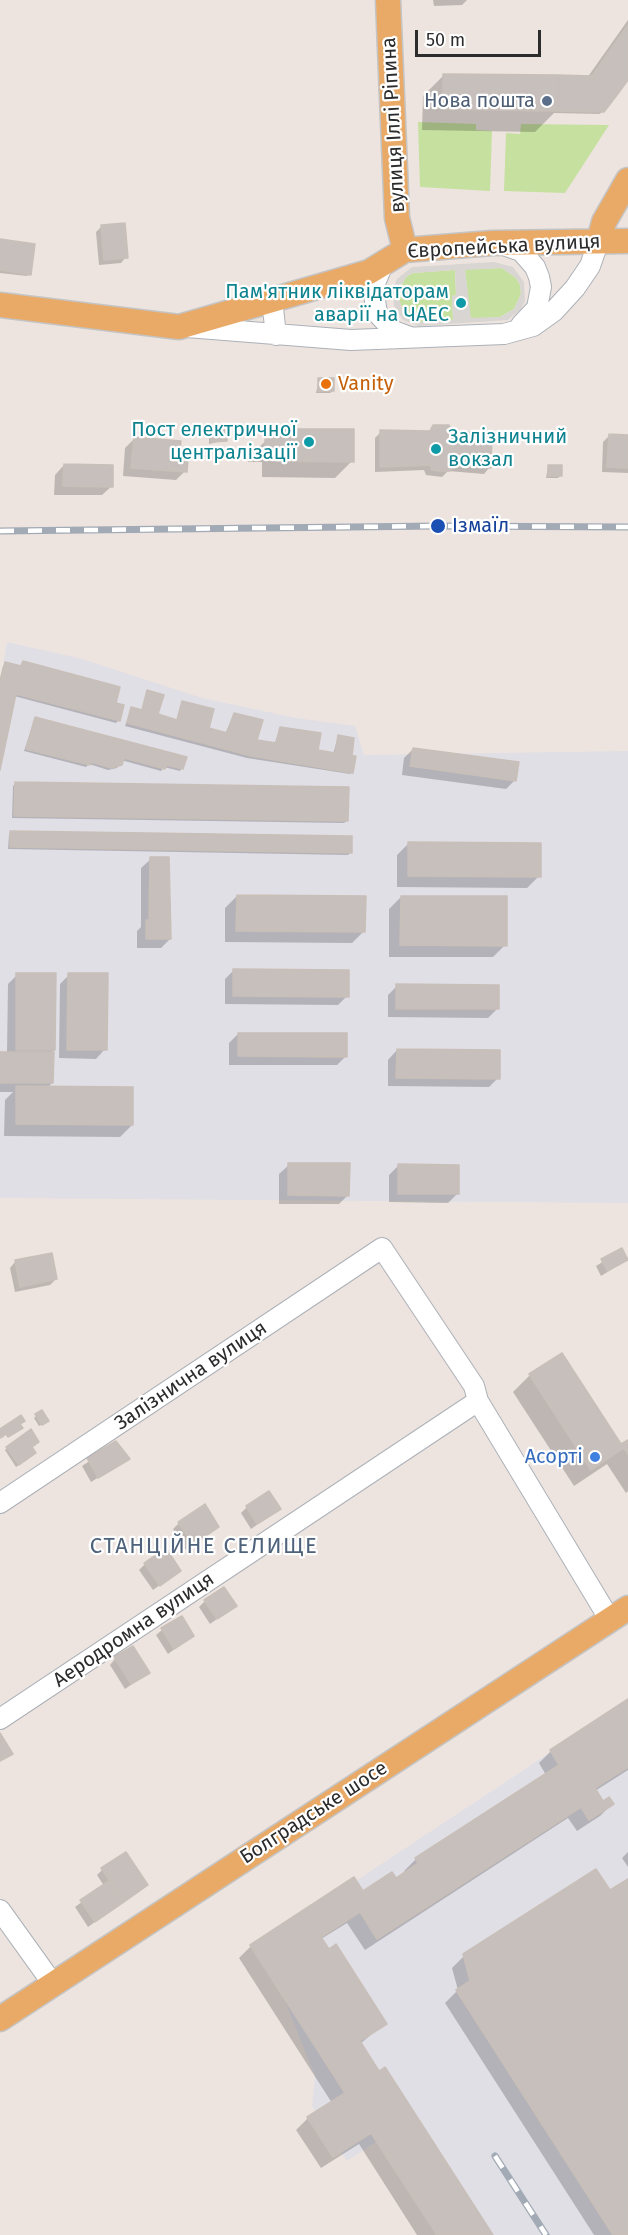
<!DOCTYPE html>
<html>
<head>
<meta charset="utf-8">
<style>
  body { margin:0 }
  #map { position:relative; width:628px; height:2235px; overflow:hidden; background:#ede4df; font-family:"Fira Sans",sans-serif }
  canvas { display:block }
  .scale { position:absolute; left:415px; top:30px; width:126px; height:27px; box-sizing:border-box; border:3px solid #2c2c2c; border-top:0; padding-left:8px; font-size:18px; line-height:21px; white-space:nowrap; color:#2c2c2c; -webkit-text-stroke:4px #fff; paint-order:stroke }
</style>
</head>
<body>
<div id="map">
<canvas width="628" height="2235"></canvas>
<div class="scale">50 m</div>
</div>
<script>
const g = document.querySelector('canvas').getContext('2d');
g.lineJoin = 'round';
function fill(path, color) {
  g.fillStyle = color;
  g.fill(path, 'evenodd');
}
function toPath(rows) {
  const path = new Path2D();
  for (const r of rows) {
    path.moveTo(r[0], r[1]);
    for (let i = 2; i < r.length; i += 2) path.lineTo(r[i], r[i + 1]);
  }
  return path;
}
function trace(path, color, width, dash) {
  g.strokeStyle = color;
  g.lineWidth = width;
  g.lineCap = dash ? 'butt' : 'round';
  g.setLineDash(dash || []);
  g.stroke(path);
}
function drawText(font, color, halo, rows, align = 'center') {
  g.font = font + ' "Fira Sans",sans-serif';
  g.lineWidth = 4.5;
  g.setLineDash([]);
  g.textBaseline = 'middle';
  g.strokeStyle = halo;
  g.fillStyle = color;
  for (const [text, x, y, turn = 0] of rows) {
    g.save();
    g.translate(x, y);
    g.rotate((+turn || 0) * Math.PI / 180);
    g.textAlign = isNaN(turn) ? turn : align;
    if (halo) g.strokeText(text, 0, 0);
    g.fillText(text, 0, 0);
    g.restore();
  }
}
fill(toPath([
  [7,642,82,659,202,698,296,718,355,726,364,755,628,751,628,1203,0,1198,0,684],
  [628,1701,628,2235,440,2235,388,2134,347,2161,312,2106,315,2076,262,1943]
]), '#e0dfe6');
fill(toPath([
  [418,122,476,124,476,130,492,131,490,191,420,187],
  [521,124,609,125,565,193,504,191,506,133,520,134],
  [502,268,516,278,520,285,521,294,514,309,500,317,470,319,465,269],
  [455,270,456,295,452,296,453,320,421,322,404,313,397,294,406,277,413,273]
]), '#c6e09f');
fill(toPath([
  [494,262,513,267,524,282,525,301,521,309,508,320,419,326,403,320,394,306,393,288,397,279,412,267],
  [502,268,516,278,520,285,521,294,514,309,500,317,471,318,465,270],
  [455,270,456,295,452,296,453,320,421,322,404,313,397,294,406,277,413,273]
]), '#d9d5d2');
fill(toPath([
  [433,0,467,0,462,5,434,6],
  [628,20,628,77,600,114,554,113,535,132,422,130,423,96,444,75,587,78],
  [102,226,126,257,121,263,99,265,96,232],
  [0,241,29,274,27,276,0,273],
  [319,379,333,391,330,393,316,393],
  [433,427,452,433,489,468,484,474,448,471,442,477,426,475,424,470,375,472,375,438,381,432,427,433],
  [211,430,226,440,209,444,209,432],
  [278,430,352,461,335,478,262,477,262,462,248,462,248,457],
  [609,436,628,436,628,473,602,472,603,442],
  [134,439,177,459,185,471,176,480,123,476,125,448],
  [64,465,112,486,102,495,54,495,55,475],
  [548,467,560,476,558,478,546,478],
  [23,663,122,706,118,721,116,723,14,696,0,762,0,678,3,666,5,664,20,667],
  [148,692,156,715,176,721,183,702,207,729,225,734,234,714,255,742,274,745,280,729,316,752,333,754,338,737,350,757,352,772,350,774,247,758,125,726,131,709,141,711],
  [35,718,182,768,180,771,164,767,161,771,121,760,117,768,108,770,89,764,86,767,24,751],
  [413,749,515,780,506,789,402,775,404,758],
  [15,784,347,821,344,823,12,818,13,786],
  [11,833,351,852,348,855,8,849,9,835],
  [409,843,539,876,527,888,397,887,397,855],
  [151,859,170,939,161,948,137,948,137,931,141,927,141,868],
  [237,896,364,931,352,943,225,942,225,908],
  [401,897,505,945,493,957,389,957,389,909],
  [234,970,347,996,338,1005,225,1004,225,979],
  [17,975,54,1050,50,1054,52,1083,47,1088,132,1125,120,1137,4,1136,5,1100,13,1092,0,1092,0,1053,7,1053,8,984],
  [69,975,105,1049,96,1059,59,1058,60,984],
  [397,986,497,1009,488,1018,388,1017,388,995],
  [238,1034,346,1056,337,1065,229,1065,229,1043],
  [397,1050,498,1078,489,1087,388,1086,388,1060],
  [289,1165,348,1195,339,1204,279,1204,279,1174],
  [398,1166,457,1194,448,1203,389,1202,389,1175],
  [622,1250,627,1260,601,1276,596,1266],
  [15,1262,56,1279,50,1285,15,1292,10,1268],
  [530,1375,621,1446,628,1442,628,1491,626,1493,607,1464,574,1486,513,1392],
  [36,1416,44,1423,39,1426,34,1418],
  [115,1444,128,1459,91,1482,82,1466],
  [7,1448,31,1456,16,1467,5,1450],
  [247,1507,279,1509,251,1529,241,1513],
  [179,1523,218,1527,186,1550,173,1529],
  [145,1564,179,1571,153,1590,139,1570],
  [205,1601,235,1606,210,1624,199,1607],
  [162,1630,192,1636,168,1654,156,1635],
  [115,1659,148,1673,125,1689,110,1665],
  [628,1701,628,1770,595,1791,603,1803,612,1804,600,1816,577,1831,568,1818,365,1950,347,1923,321,1939,385,2023,360,2044,492,2235,417,2235,359,2144,321,2168,296,2130,308,2118,332,2103,239,1958,251,1946,353,1879,362,1893,406,1874,404,1871,416,1859,546,1775,539,1763,551,1751],
  [628,1852,628,1867,622,1858],
  [102,1870,146,1885,88,1927,75,1907,104,1886,97,1875],
  [628,1880,628,2235,594,2235,445,2003,458,1990,452,1968,464,1956,609,1892]
]), '#0003');
const building = toPath([
  [628,25,628,80,617,95,592,76,628,25],
  [443,74,558,75,558,111,443,109,443,74],
  [558,75,592,76,617,95,604,112,558,111,558,75],
  [125,223,128,258,104,260,101,225,125,223],
  [0,239,35,244,31,275,0,270,0,239],
  [318,378,334,378,334,391,318,391,318,378],
  [433,425,449,425,453,432,492,432,491,468,453,465,450,471,440,471,432,470,430,465,380,467,380,430,430,431,433,425],
  [227,427,227,441,211,442,211,428,227,427],
  [278,429,354,429,354,462,278,461,278,446,265,446,265,439,278,439,278,429],
  [609,434,628,435,628,468,607,467,609,434],
  [134,437,181,441,179,458,188,459,187,472,131,468,134,437],
  [64,464,113,465,113,487,63,486,64,464],
  [548,465,562,465,562,476,548,476,548,465],
  [23,661,120,687,116,703,124,705,120,721,16,694,0,770,0,684,5,662,21,666,23,661],
  [147,690,164,695,158,714,177,720,182,701,214,709,209,728,227,733,234,713,263,720,257,740,276,743,280,727,321,733,318,750,335,753,338,735,354,738,352,756,356,756,353,773,251,756,127,723,131,707,142,710,147,690],
  [35,717,187,757,183,769,166,765,165,769,124,758,122,765,111,768,91,762,90,765,26,749,35,717],
  [413,748,519,762,516,781,410,766,413,748],
  [15,782,349,787,348,821,14,816,15,782],
  [10,831,352,836,352,853,10,847,10,831],
  [408,842,541,843,541,877,408,876,408,842],
  [150,857,169,857,171,939,146,939,146,920,149,920,150,857],
  [237,895,366,896,365,932,236,931,237,895],
  [401,896,507,896,507,946,400,945,401,896],
  [233,969,349,970,349,997,233,996,233,969],
  [16,973,56,973,55,1050,16,1050,16,973],
  [68,973,108,973,107,1050,67,1050,68,973],
  [396,984,499,985,499,1009,396,1009,396,984],
  [238,1033,347,1033,347,1057,238,1056,238,1033],
  [397,1049,500,1050,500,1079,396,1078,397,1049],
  [0,1052,54,1052,53,1083,0,1083,0,1052],
  [16,1086,133,1087,133,1125,16,1124,16,1086],
  [288,1163,350,1163,349,1196,288,1195,288,1163],
  [398,1164,459,1165,459,1194,398,1194,398,1164],
  [622,1248,628,1260,607,1271,601,1259,622,1248],
  [52,1253,57,1279,20,1287,15,1260,52,1253],
  [562,1353,621,1444,628,1440,628,1454,624,1448,591,1470,529,1374,562,1353],
  [42,1410,49,1421,42,1425,35,1414,42,1410],
  [21,1415,25,1421,20,1424,23,1428,8,1437,6,1434,1,1438,0,1429,21,1415],
  [31,1429,39,1442,32,1447,36,1453,19,1465,6,1447,31,1429],
  [116,1441,130,1459,98,1478,87,1458,116,1441],
  [269,1491,281,1509,257,1524,246,1506,269,1491],
  [205,1504,219,1527,193,1545,178,1522,205,1504],
  [166,1548,181,1571,160,1586,144,1563,166,1548],
  [224,1587,237,1606,217,1619,204,1600,224,1587],
  [182,1616,194,1636,174,1649,161,1628,182,1616],
  [133,1646,150,1673,131,1684,114,1657,133,1646],
  [628,1699,628,1767,595,1788,603,1801,609,1797,614,1804,589,1820,581,1807,377,1939,360,1912,321,1937,329,1949,336,1944,387,2024,360,2041,379,2071,385,2067,493,2235,437,2235,371,2133,333,2157,307,2117,345,2093,250,1945,354,1877,363,1891,392,1872,396,1878,418,1863,415,1858,559,1765,550,1750,628,1699],
  [0,1733,13,1754,0,1761,0,1733],
  [126,1852,148,1885,124,1902,101,1868,126,1852],
  [596,1869,610,1890,628,1879,628,2235,613,2235,456,1990,470,1981,463,1954,596,1869],
  [110,1880,124,1902,95,1922,80,1900,110,1880]
]);
fill(building, '#c6bfbb');
trace(building, '#c9bfb9', 1.5);
const minor = toPath([
  [501,244,521,251,535,267,539,277,541,287,537,308,521,325],
  [383,264,373,288,377,313,394,331,410,337],
  [272,300,276,335],
  [187,327,351,340,504,334,533,326,554,311,575,288,590,266,599,240],
  [0,1503,382,1248,474,1386,478,1401,610,1620],
  [0,1719,478,1401],
  [0,1910,53,1984]
]);
const major = toPath([
  [388,0,397,218,405,250],
  [599,240,604,222,628,180],
  [0,305,179,327,369,272,405,250,492,243,628,241],
  [0,2019,628,1608]
]);
trace(minor, '#acb1b8', 22);
trace(major, '#c4c4c4', 27);
trace(minor, '#fff', 20);
trace(major, '#eaaa67', 24);
const rail = toPath([
  [0,531,438,526,628,527],
  [495,2156,546,2235]
]);
trace(rail, '#a2aab5', 7);
trace(rail, '#fff', 4.5, [14]);
for (const [x, y, r, color] of [
  [547,101,6,"#5c6f8a"],
  [461,303,6,"#0f9aa8"],
  [326,384,6,"#e8710a"],
  [309,442,6,"#0f9aa8"],
  [436,449,6,"#0f9aa8"],
  [438,526,8,"#1a4fb4"],
  [595,1457,6,"#3f7fe0"]
]) {
  const dot = new Path2D();
  dot.arc(x, y, r, 0, 2 * Math.PI);
  g.fillStyle = color;
  g.fill(dot);
  trace(dot, '#fff', 2);
}
drawText('20px', '#4e5e75', '#fff', [
  ["Нова пошта",535,101]
], 'right');
drawText('20px', '#2c2c2c', '#fff', [
  ["вулиця Іллі Ріпина",394,125,-93],
  ["Європейська вулиця",504,247,-3],
  ["Залізнична вулиця",191,1376,-34],
  ["Аеродромна вулиця",134,1630,-34],
  ["Болградське шосе",314,1813,-33]
]);
drawText('20px', '#0d838f', '#fff', [
  ["Пам'ятник ліквідаторам",449,292],
  ["аварії на ЧАЕС",449,315],
  ["Пост електричної",297,430],
  ["централізації",297,453],
  ["Залізничний",448,437,"left"],
  ["вокзал",448,460,"left"]
], 'right');
drawText('20px', '#c56008', '#fff', [
  ["Vanity",338,384]
], 'left');
drawText('20px', '#164399', '#fff', [
  ["Ізмаїл",452,526]
], 'left');
drawText('20px', '#366cbe', '#fff', [
  ["Асорті",583,1457]
], 'right');
g.letterSpacing = '1.5px';
drawText('22px', '#4e627b', '#fff', [
  ["СТАНЦІЙНЕ СЕЛИЩЕ",204,1547]
]);
g.letterSpacing = '0px';
</script>
</body>
</html>
